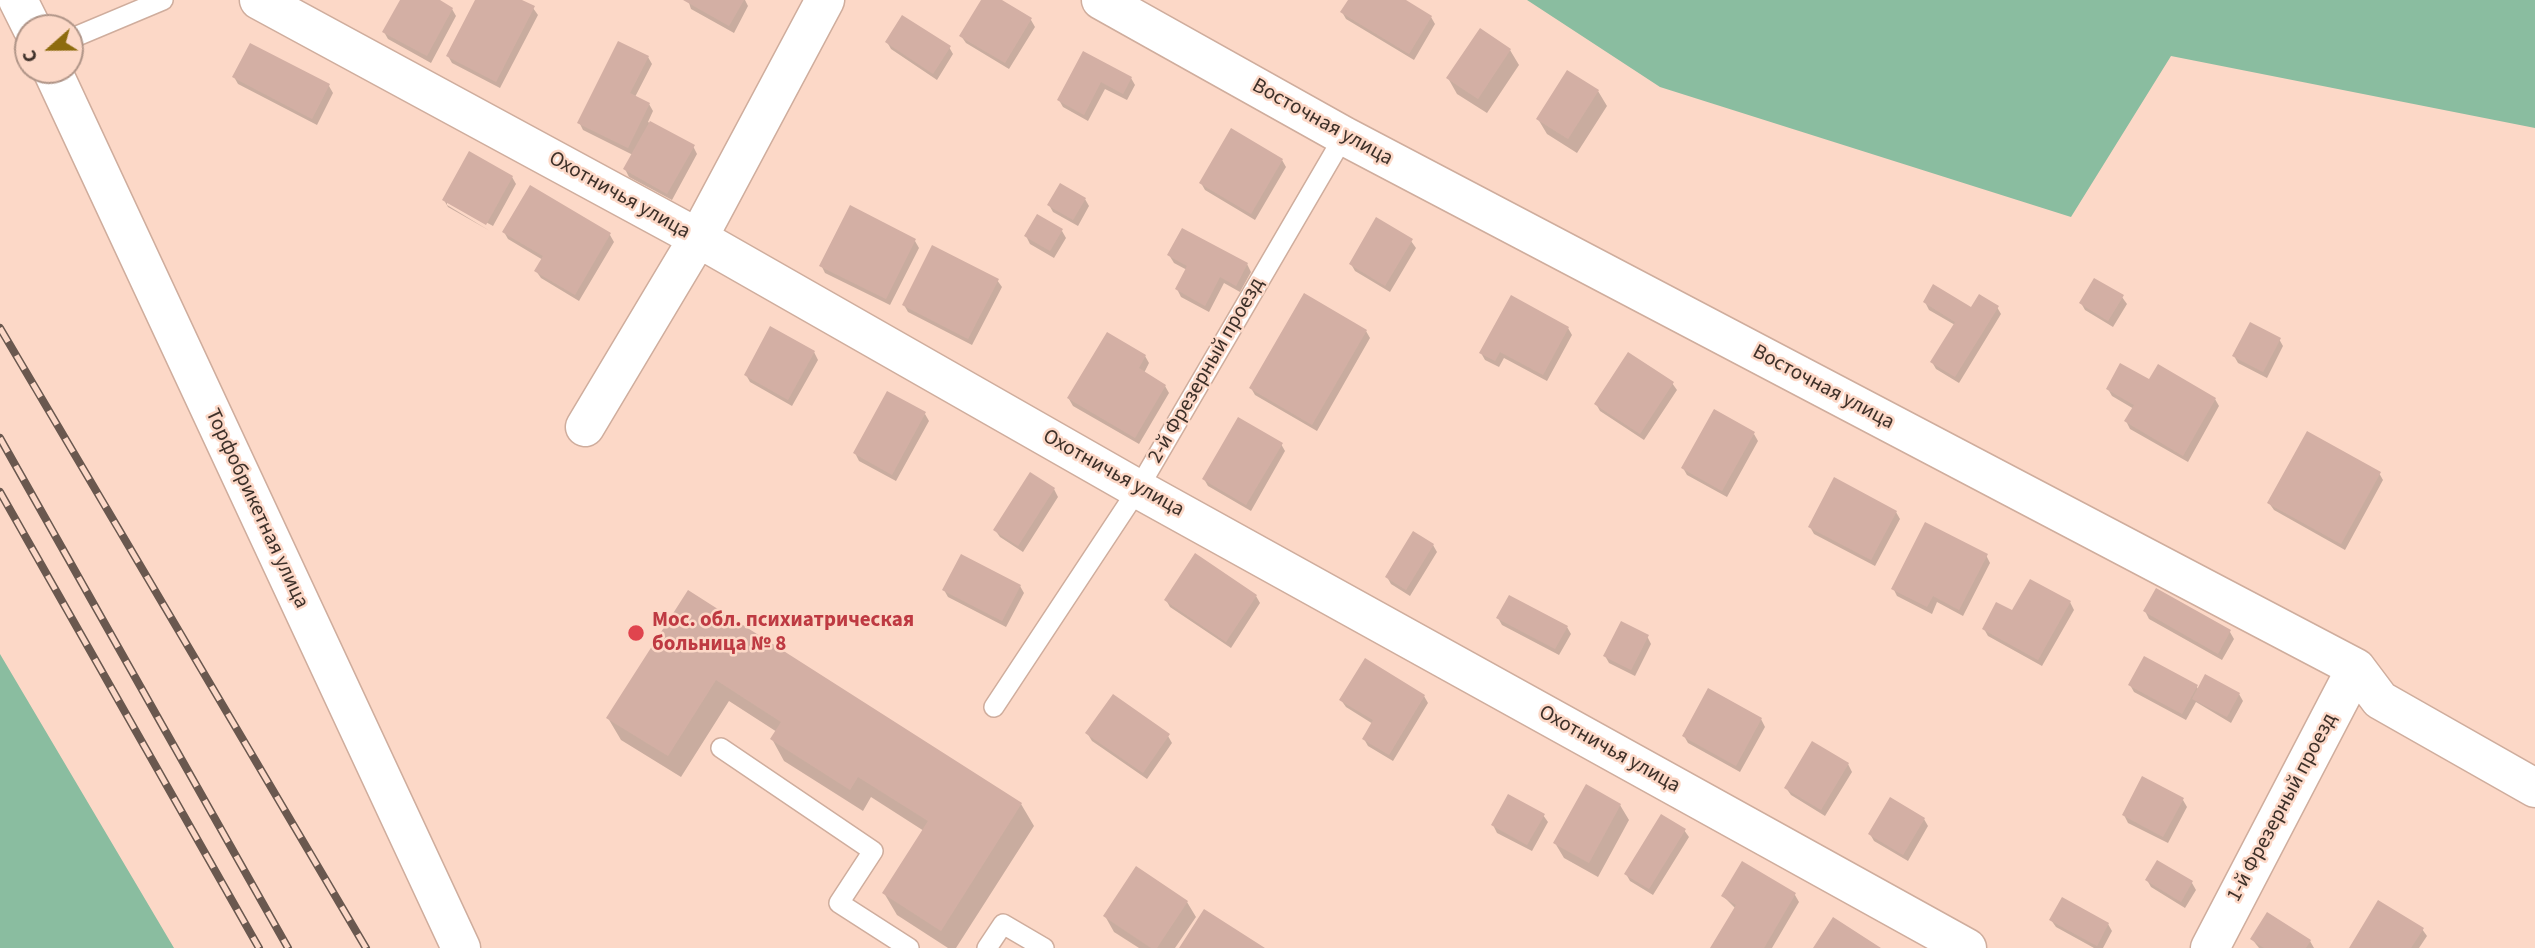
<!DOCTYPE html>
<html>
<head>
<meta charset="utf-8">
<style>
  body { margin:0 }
  #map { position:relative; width:2535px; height:948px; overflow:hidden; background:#fcd8c7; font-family:"Source Sans 3",sans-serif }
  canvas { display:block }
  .north { position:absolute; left:14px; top:14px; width:70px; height:70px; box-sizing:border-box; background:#fcd8c7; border:2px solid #b09588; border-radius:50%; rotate:249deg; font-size:19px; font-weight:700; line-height:28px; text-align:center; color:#3d3029 }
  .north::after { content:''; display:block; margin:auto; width:24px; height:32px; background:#8d6b0d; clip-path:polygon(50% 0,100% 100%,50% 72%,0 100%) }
</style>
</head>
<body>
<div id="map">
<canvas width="2535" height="948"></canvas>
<div class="north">С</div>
</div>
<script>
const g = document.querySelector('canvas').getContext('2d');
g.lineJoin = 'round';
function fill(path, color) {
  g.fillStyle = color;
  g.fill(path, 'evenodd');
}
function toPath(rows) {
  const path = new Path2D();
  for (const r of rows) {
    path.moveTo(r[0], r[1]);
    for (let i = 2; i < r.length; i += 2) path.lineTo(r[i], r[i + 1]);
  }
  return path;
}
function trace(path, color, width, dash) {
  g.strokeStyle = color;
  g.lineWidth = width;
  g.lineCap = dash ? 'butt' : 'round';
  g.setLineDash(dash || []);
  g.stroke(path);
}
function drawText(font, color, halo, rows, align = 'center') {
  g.font = font + ' "Source Sans 3",sans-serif';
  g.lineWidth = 5;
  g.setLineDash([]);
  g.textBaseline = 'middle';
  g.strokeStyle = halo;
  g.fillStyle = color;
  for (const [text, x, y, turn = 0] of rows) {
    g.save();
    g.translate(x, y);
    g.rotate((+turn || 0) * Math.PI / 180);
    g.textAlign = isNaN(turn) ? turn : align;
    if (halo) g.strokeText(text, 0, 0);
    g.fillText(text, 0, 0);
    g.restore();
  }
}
fill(toPath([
  [1527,0,2535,0,2535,128,2171,56,2071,217,1660,87],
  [0,654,174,948,0,948]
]), '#8abda0');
fill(toPath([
  [402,0,436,0,452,9,456,16,431,63,388,39,384,32],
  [477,0,519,0,533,8,538,15,500,88,452,63,448,56],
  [688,0,745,0,748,6,734,33,691,9],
  [983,0,998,0,1031,20,1035,27,1009,69,966,43,961,36],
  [1350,0,1402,0,1431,17,1435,24,1414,60,1346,19,1342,12],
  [887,42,949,47,953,54,937,80,891,49],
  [251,45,329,86,333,93,317,125,238,84,234,77],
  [1510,50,1519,65,1487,113,1457,94,1448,78],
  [1084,53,1131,78,1135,85,1127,100,1105,89,1088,121,1063,107,1059,100],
  [648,57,652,64,635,97,649,104,653,111,648,122,693,146,697,154,672,200,629,177,625,169,633,155,583,130,579,122],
  [1598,91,1607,106,1577,153,1547,134,1538,119],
  [1282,160,1286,167,1255,220,1205,190,1201,183],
  [512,177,516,184,493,226,447,201,447,205,490,231,448,207,444,200],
  [1085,199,1089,206,1078,226,1053,212,1049,205],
  [851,208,915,241,919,248,890,305,825,273,821,265],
  [1062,231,1066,238,1054,258,1030,244,1026,236],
  [504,232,610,235,614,242,579,301,541,278,536,271,543,260,508,239],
  [1411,241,1416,248,1390,292,1355,271,1351,264],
  [1169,255,1247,264,1251,272,1240,292,1224,283,1209,312,1181,297,1177,289,1187,270,1174,263],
  [997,280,1002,287,972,345,908,312,904,305],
  [2122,297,2127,304,2113,327,2085,310,2081,303],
  [1925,302,1972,310,1997,307,2001,314,1959,383,1936,369,1932,362,1955,325,1929,310],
  [1568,328,1572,335,1547,381,1504,358,1499,367,1485,360,1481,353],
  [1366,331,1370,338,1317,431,1255,395,1251,388],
  [2279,339,2283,346,2267,378,2238,363,2234,356],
  [814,352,818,360,792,406,750,382,746,375],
  [1145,356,1149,363,1144,373,1165,386,1169,393,1139,444,1073,406,1069,399],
  [2150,382,2215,399,2219,406,2188,462,2130,429,2126,421,2134,409,2112,396,2108,389],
  [1672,383,1677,390,1644,440,1600,411,1596,404],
  [925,414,929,421,896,481,859,461,855,453],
  [1754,434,1758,441,1727,497,1687,475,1683,468],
  [1281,444,1285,451,1251,511,1208,486,1204,479],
  [2379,473,2383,480,2345,550,2274,510,2269,503],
  [1054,489,1058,497,1023,552,1000,537,995,530],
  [1896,512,1900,519,1875,566,1814,534,1810,527],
  [1433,545,1437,552,1410,596,1391,584,1387,577],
  [1986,555,1990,563,1963,616,1937,602,1932,614,1897,596,1893,588],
  [1020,586,1024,593,1006,627,948,597,944,590],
  [688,592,1021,804,1034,826,956,948,948,948,897,915,884,893,924,831,871,797,863,811,784,761,772,739,777,732,729,701,681,777,621,740,608,718],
  [1256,596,1260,603,1231,648,1170,607,1166,600],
  [2070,602,2074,610,2042,666,1988,636,1984,629,2013,613],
  [2145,611,2230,632,2234,639,2222,660,2149,619],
  [1498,618,1567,627,1571,634,1559,655,1502,625],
  [1647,636,1651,644,1635,676,1609,663,1605,656],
  [2130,685,2196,686,2199,690,2239,694,2243,701,2231,723,2196,702,2186,720,2134,692],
  [1424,696,1428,703,1393,761,1368,746,1364,739,1373,724,1346,707,1341,700],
  [1761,719,1765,727,1740,772,1688,743,1684,736],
  [1087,733,1168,736,1172,743,1147,779,1092,741],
  [1848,764,1852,772,1825,816,1791,795,1786,788],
  [2183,800,2187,807,2168,843,2128,823,2124,815],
  [1620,805,1629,820,1598,877,1564,858,1555,843],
  [1543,815,1548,822,1532,851,1497,833,1493,825],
  [1924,819,1928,826,1908,861,1874,841,1870,834],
  [1684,830,1689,837,1653,895,1630,881,1626,874],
  [1743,863,1795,895,1799,902,1772,948,1712,948,1735,908,1723,896],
  [2147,880,2192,883,2196,890,2185,908,2151,887],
  [1187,902,1196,917,1175,948,1139,948,1114,932,1105,916],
  [2051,920,2108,924,2112,931,2103,948,2094,948,2056,927],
  [2422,929,2427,936,2419,948,2351,948],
  [2252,939,2310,941,2314,948,2259,948]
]), '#0003');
fill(toPath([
  [400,0,440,0,453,8,427,56,382,32],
  [475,0,522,0,535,6,496,82,446,56],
  [683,0,744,0,729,26],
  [981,0,1002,0,1032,18,1005,63,959,36],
  [1348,0,1406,0,1432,16,1409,54,1340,12],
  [902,15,951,46,933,74,885,42],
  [1480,28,1511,49,1478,99,1446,78],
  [618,41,649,56,630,93,650,103,628,148,577,123],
  [250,43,330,84,312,119,232,77],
  [1083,51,1132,77,1123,94,1101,82,1084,115,1057,100],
  [1567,70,1599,90,1568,139,1536,119],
  [650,121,695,145,667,194,623,169],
  [1231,128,1283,159,1251,214,1199,183],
  [469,151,513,176,486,225,442,200],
  [1060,183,1086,198,1073,220,1047,205],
  [530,185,611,233,575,295,534,271,543,256,502,232],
  [850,205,916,239,886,299,819,266],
  [1037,214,1063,229,1050,251,1024,236],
  [1376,217,1413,239,1385,286,1349,264],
  [1182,228,1248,263,1236,286,1220,277,1205,306,1175,289,1187,266,1167,255],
  [932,245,999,279,968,339,902,305],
  [2094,278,2124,295,2108,321,2079,303],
  [1933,284,1971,307,1979,294,1999,306,1955,377,1930,362,1955,322,1923,302],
  [1304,293,1367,330,1312,425,1249,388],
  [1511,295,1569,327,1543,375,1500,352,1495,361,1479,353],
  [2250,322,2281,338,2263,372,2232,356],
  [770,326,815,351,788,400,744,375],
  [1107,332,1146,355,1139,368,1166,385,1135,438,1067,398],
  [1628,352,1674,382,1640,434,1594,404],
  [2120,363,2149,379,2158,364,2216,398,2183,456,2124,421,2134,405,2106,389],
  [887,391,926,412,892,475,853,453],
  [1714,409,1755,432,1722,491,1681,468],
  [1238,417,1283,443,1246,505,1202,479],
  [2307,431,2381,472,2341,544,2267,503],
  [1030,472,1055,488,1018,546,993,530],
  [1834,477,1897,511,1871,560,1808,527],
  [1925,522,1988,554,1959,610,1933,596,1927,607,1891,589],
  [1413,531,1434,544,1406,590,1385,577],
  [1195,553,1257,595,1226,642,1164,600],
  [961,554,1021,585,1002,621,942,590],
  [2030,579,2071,601,2038,660,1982,629,1996,602,2012,610],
  [2156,588,2231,630,2218,654,2143,611],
  [688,590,1022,803,941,931,882,893,928,821,858,777,850,790,770,739,781,722,716,680,668,756,606,718],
  [1509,595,1568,626,1555,649,1496,618],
  [1621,621,1649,635,1631,670,1603,656],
  [2144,656,2198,685,2182,714,2128,685],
  [1365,658,1425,695,1389,755,1362,739,1373,720,1339,700],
  [2205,674,2240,693,2227,717,2192,699],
  [1708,688,1762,718,1736,766,1682,736],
  [1113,694,1170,734,1143,773,1085,733],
  [1812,741,1849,763,1821,810,1784,788],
  [2142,776,2184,798,2163,837,2122,815],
  [1586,784,1621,804,1589,863,1553,843],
  [1508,794,1545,814,1527,845,1491,825],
  [1890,797,1925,818,1903,855,1868,834],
  [1661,814,1686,829,1649,889,1624,874],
  [2157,860,2193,881,2181,902,2145,880],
  [1742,861,1796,893,1764,948,1710,948,1736,905,1721,896],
  [1136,866,1188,901,1157,948,1151,948,1103,916],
  [2062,897,2109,923,2097,946,2049,920],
  [2378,900,2424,928,2411,948,2349,948],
  [1204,909,1265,948,1179,948],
  [2267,912,2311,940,2306,948,2264,948,2250,939],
  [1833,917,1881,948,1813,948]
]), '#d3afa4');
const service = toPath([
  [70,39,163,0],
  [994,707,1138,489,1344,136],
  [721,748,873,851,839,903,909,948],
  [987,948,1003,924,1044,948]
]);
const minor = toPath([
  [18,0,32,28],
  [259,0,698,238,1138,489,1967,948],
  [1101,0,1344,136,2356,668,2380,700,2535,788],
  [52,70,461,948],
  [585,427,698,238,825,0],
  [2210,948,2356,668]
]);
trace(service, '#cfad9d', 22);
trace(minor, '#cfad9d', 41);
trace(service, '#fff', 19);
trace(minor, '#fff', 38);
const rail = toPath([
  [0,328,366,948],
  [0,438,288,948],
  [0,492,259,948]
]);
trace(rail, '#6a584f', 8);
trace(rail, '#fcd8c7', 5, [16]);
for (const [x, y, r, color] of [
  [636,633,9,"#e0444e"]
]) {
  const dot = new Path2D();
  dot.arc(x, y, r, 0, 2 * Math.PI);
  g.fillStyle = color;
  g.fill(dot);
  trace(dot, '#fcd8c7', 2.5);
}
drawText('21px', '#3d3029', '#fcd8c7', [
  ["Восточная улица",1322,123,29],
  ["Охотничья улица",619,196,29],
  ["2-й Фрезерный проезд",1207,371,-60],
  ["Восточная улица",1823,388,28],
  ["Охотничья улица",1113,474,29],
  ["Торфобрикетная улица",256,509,65],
  ["Охотничья улица",1609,750,29],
  ["1-й Фрезерный проезд",2283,808,-62]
]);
drawText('bold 21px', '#be3a42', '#fcd8c7', [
  ["Мос. обл. психиатрическая",652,621],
  ["больница № 8",652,645]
], 'left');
</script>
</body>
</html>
